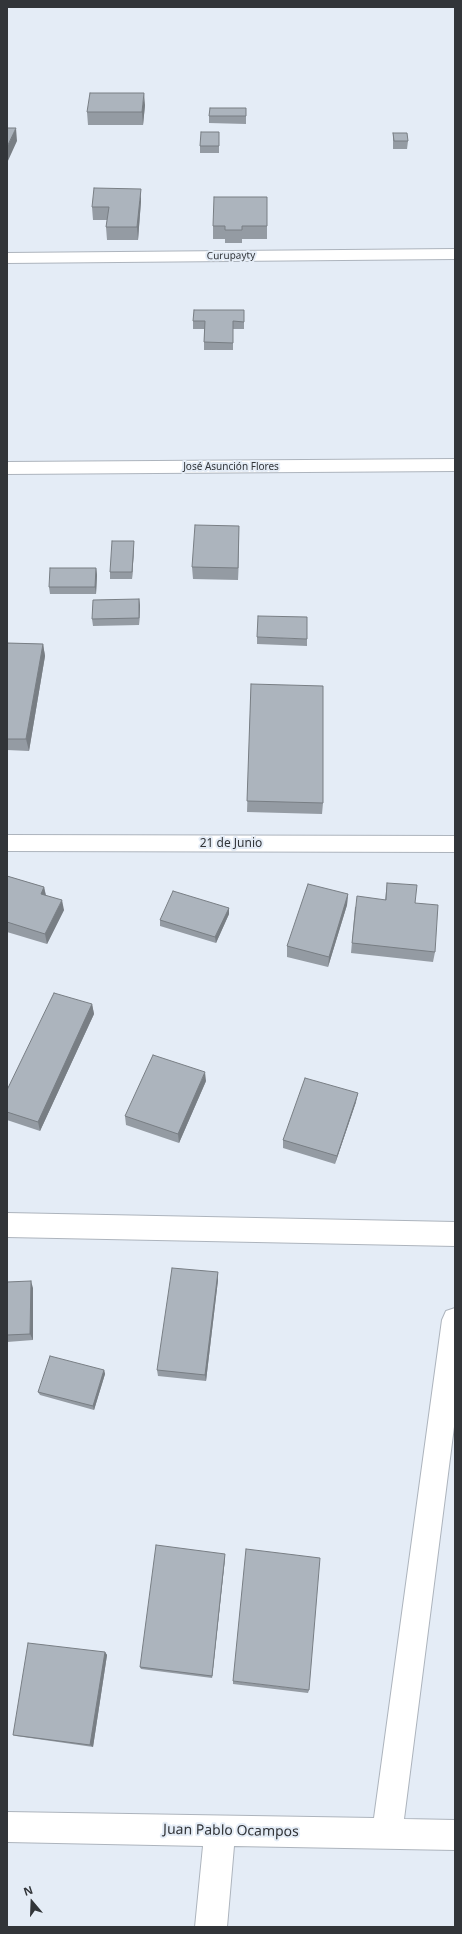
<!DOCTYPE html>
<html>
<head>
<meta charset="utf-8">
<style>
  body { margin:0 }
  #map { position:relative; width:462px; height:1934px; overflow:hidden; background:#e4ecf6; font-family:"Noto Sans",sans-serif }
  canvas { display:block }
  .frame { position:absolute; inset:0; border:8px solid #323539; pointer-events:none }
  .north { position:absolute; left:12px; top:1882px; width:40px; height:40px; -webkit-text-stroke:3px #e4ecf6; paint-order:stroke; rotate:341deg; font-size:11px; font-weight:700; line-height:16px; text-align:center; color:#323539 }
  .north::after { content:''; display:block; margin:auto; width:14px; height:18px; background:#323539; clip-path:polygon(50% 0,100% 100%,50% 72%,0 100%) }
</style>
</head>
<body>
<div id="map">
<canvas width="462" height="1934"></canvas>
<div class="frame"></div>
<div class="north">N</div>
</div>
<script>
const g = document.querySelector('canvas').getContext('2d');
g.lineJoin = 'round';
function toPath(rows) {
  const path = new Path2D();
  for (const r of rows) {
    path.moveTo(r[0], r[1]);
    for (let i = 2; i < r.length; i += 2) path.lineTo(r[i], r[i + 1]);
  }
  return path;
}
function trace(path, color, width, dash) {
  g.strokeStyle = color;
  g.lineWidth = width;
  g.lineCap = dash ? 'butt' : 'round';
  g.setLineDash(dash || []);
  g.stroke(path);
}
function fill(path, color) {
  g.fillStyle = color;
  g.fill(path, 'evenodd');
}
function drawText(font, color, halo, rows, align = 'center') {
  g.font = font + ' "Noto Sans",sans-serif';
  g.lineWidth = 4;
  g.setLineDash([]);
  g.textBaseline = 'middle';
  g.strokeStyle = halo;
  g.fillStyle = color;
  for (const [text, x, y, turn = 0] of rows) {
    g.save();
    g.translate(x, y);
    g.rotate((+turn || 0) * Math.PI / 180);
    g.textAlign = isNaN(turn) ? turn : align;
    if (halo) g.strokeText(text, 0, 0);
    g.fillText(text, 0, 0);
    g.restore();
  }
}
const minor = toPath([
  [455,249,455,259,7,263,7,253,455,249],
  [455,459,455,471,7,474,7,462,455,459],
  [7,835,455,836,455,852,7,851,7,835],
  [7,1213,455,1222,455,1246,7,1237,7,1213],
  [455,1308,455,1419,404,1819,455,1820,455,1850,234,1846,227,1927,195,1927,203,1846,7,1842,7,1812,374,1818,442,1320,446,1311,455,1308]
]);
trace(minor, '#adb4bd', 2);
fill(minor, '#fff');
fill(toPath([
  [145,105,143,125,88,125,87,112],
  [246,108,246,124,209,123,209,116],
  [393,133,408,141,407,149,393,149],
  [219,140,219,153,200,153,200,146],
  [267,197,267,239,242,239,242,243,225,243,225,239,213,239,213,226],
  [141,201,138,240,107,240,106,227,107,220,93,220,92,207],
  [244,310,244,329,233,329,233,350,204,350,204,329,193,329,193,321],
  [239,526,238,580,193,579,192,567],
  [134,548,132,579,110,579,110,572],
  [96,568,97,575,96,594,50,594,49,587],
  [139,599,140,606,139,625,93,626,92,619],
  [257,637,307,639,307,646,257,644],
  [7,643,43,644,45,656,29,751,7,750],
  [251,684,323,803,322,814,247,812],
  [7,876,44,887,46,895,64,910,47,944,7,932],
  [387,883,415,903,435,952,433,962,351,953,355,907,385,900],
  [348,894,347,905,328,967,287,957,287,946],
  [229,908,229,914,216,943,160,926,160,920],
  [92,1004,94,1014,40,1131,7,1120,7,1090],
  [206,1081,179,1143,126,1125,125,1116],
  [356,1102,335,1164,283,1148,283,1140],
  [218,1272,218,1280,206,1381,158,1376,157,1370],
  [7,1282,33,1288,33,1340,7,1342],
  [104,1370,105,1374,94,1410,40,1395,38,1392],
  [225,1558,212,1678,141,1669,140,1667],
  [105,1652,107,1655,93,1747,16,1736,13,1735],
  [233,1681,309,1690,308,1693,233,1684]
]), '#949ba3');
fill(toPath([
  [144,93,145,105,143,125,142,112],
  [16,128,17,141,7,163,7,147],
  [141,189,141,201,138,240,137,227],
  [239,526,239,538,238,580,238,568],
  [134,541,134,548,132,579,132,572],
  [96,568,97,575,96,594,95,587],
  [139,599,140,606,139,625],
  [43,644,45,656,29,751,26,739],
  [44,887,46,897,41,894],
  [348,894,347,905,328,967,329,957],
  [62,900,64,910,47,944,45,934],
  [229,908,229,914,216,943,215,937],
  [92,1004,94,1014,40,1131,38,1122],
  [205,1072,206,1081,179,1143,178,1134],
  [358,1093,356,1102,335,1164,337,1156],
  [218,1272,218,1280,206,1381,205,1375],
  [31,1281,33,1288,33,1340,30,1334],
  [104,1370,105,1374,94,1410,93,1406],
  [225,1554,225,1558,212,1678,212,1676],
  [105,1652,107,1655,93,1747,90,1745]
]), '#787e84');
const building = toPath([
  [90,93,144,93,142,112,87,112,90,93],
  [210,108,246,108,246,116,209,116,210,108],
  [7,128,16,128,7,147,7,128],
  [201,132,219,132,219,146,200,146,201,132],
  [393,133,407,133,408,141,394,141,393,133],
  [94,188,141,189,137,227,106,227,109,207,92,207,94,188],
  [214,197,267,197,267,226,242,226,242,230,225,230,225,226,213,226,214,197],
  [194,310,244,310,244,322,233,321,233,343,204,342,205,321,193,321,194,310],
  [195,525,239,526,238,568,192,567,195,525],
  [112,541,134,541,132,572,110,572,112,541],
  [50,568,96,568,95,587,49,587,50,568],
  [139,599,139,618,92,619,93,600,139,599],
  [258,616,307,617,307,639,257,637,258,616],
  [7,643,43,644,26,739,7,739,7,643],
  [251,684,323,686,323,803,247,801,251,684],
  [7,876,44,887,41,894,62,900,45,934,7,922,7,876],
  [387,883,417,885,415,903,438,905,435,952,352,943,357,896,386,900,387,883],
  [308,884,348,894,329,957,287,946,308,884],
  [173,891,229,908,215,937,160,920,173,891],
  [54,993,92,1004,38,1122,7,1112,7,1090,54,993],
  [153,1055,205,1072,178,1134,125,1116,153,1055],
  [305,1078,358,1093,337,1156,283,1140,305,1078],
  [172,1268,218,1272,205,1375,157,1370,172,1268],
  [31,1281,30,1334,7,1335,7,1282,31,1281],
  [50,1356,104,1370,93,1406,38,1392,50,1356],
  [156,1545,225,1554,212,1676,140,1667,156,1545],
  [246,1549,320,1558,309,1690,233,1681,246,1549],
  [28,1643,105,1652,90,1745,13,1735,28,1643]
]);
fill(building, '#acb4bd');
trace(building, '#787e84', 1);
drawText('10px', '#323539', '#e4ecf6', [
  ["Curupayty",231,256,-1],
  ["José Asunción Flores",231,467]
]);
drawText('12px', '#323539', '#e4ecf6', [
  ["21 de Junio",231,844]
]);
drawText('14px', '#323539', '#e4ecf6', [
  ["Juan Pablo Ocampos",231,1831,1]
]);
</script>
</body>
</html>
